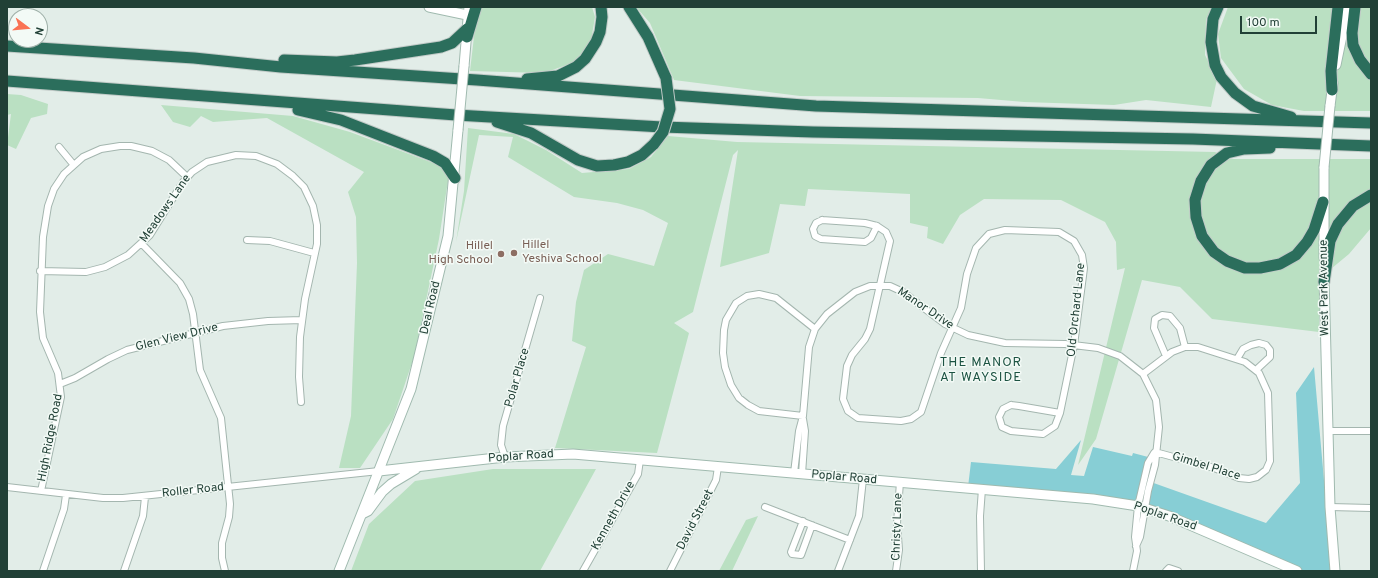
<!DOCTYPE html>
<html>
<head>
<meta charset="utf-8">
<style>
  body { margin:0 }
  #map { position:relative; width:1378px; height:578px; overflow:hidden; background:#e2ede8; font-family:Overpass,sans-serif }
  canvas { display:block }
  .frame { position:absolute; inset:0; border:8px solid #214036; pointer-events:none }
  .north { position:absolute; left:8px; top:8px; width:40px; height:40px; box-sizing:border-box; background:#f3faf6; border:1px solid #9fb0a9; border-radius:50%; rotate:106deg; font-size:11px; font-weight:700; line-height:16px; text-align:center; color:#214036 }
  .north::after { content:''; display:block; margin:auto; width:14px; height:18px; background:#fa7254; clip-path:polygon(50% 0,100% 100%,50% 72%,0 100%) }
  .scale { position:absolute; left:1240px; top:16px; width:77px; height:18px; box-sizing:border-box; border:2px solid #214036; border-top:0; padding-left:5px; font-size:12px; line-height:14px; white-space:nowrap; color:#214036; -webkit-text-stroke:3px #f3faf6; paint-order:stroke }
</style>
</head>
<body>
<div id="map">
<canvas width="1378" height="578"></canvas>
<div class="frame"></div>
<div class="north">N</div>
<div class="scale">100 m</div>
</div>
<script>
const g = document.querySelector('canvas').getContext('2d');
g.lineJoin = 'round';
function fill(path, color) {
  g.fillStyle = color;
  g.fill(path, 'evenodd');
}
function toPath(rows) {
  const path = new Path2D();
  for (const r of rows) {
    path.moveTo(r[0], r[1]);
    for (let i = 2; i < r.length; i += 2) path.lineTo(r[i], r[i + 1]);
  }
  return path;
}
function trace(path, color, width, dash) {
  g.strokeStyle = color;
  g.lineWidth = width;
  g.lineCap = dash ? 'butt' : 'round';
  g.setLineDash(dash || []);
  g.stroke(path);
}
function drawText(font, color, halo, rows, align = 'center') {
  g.font = font + ' Overpass,sans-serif';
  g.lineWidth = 3;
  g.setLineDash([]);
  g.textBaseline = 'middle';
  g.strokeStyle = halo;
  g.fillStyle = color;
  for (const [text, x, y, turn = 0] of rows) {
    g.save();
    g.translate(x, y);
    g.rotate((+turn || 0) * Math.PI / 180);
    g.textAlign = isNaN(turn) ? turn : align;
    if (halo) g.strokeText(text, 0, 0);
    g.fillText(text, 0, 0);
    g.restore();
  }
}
fill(toPath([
  [482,7,592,7,595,17,591,41,575,62,544,73,470,71,475,28],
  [636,7,1213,7,1206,19,1205,55,1217,79,1211,107,1146,100,1114,105,1024,102,978,98,800,96,674,80,650,23],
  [1228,7,1334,7,1349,49,1367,78,1371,81,1371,111,1304,111,1272,105,1244,89,1221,58,1218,34],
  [1351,7,1371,7,1371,69,1355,41],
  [7,94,21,95,48,104,47,114,31,118,16,149,7,145,11,114,7,115],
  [161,105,293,116,350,132,444,167,449,174,439,239,414,357,393,419,360,468,339,468,351,416,357,263,356,217,348,192,364,172,267,118,213,122,201,116,190,127,173,122],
  [468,128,514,134,546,150,582,173,629,169,651,157,668,136,737,142,1215,152,1230,159,1371,159,1371,228,1349,254,1320,278,1319,332,1212,319,1180,287,1142,280,1096,439,1078,465,1125,268,1117,270,1116,242,1105,222,1061,200,984,199,960,215,943,244,927,238,928,227,910,223,910,194,808,189,805,206,780,204,769,253,720,267,738,150,733,155,693,312,674,323,689,333,657,453,555,448,586,347,572,341,576,302,584,270,608,254,654,266,668,223,643,210,617,203,574,197,508,157,513,137,479,135,456,242,464,191],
  [493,469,596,469,540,571,351,571,369,524,415,481],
  [758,516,732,571,719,571,746,520]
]), '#bae0c2');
fill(toPath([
  [1314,367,1332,571,1291,571,1145,510,968,487,971,462,1056,469,1081,440,1071,475,1084,476,1093,447,1132,456,1133,453,1152,458,1148,481,1266,523,1300,483,1296,393]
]), '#87ced5');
const street = toPath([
  [59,147,73,164],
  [822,220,865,223,877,226,871,238,865,242,821,239,815,236,813,229,816,223,822,220],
  [877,226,886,232,890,241,870,329,865,339,852,355,847,366,843,399,848,411,858,418,901,421,911,419,921,412,941,353,961,308,967,274,976,248,989,234,1005,230,1059,232,1074,241,1082,255,1084,268,1074,345,1060,413],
  [247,240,270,241,314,253],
  [142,244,180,283,189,299,193,314,200,370,221,418,230,504,229,517,222,543,222,558,225,571],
  [40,271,86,272,105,267,128,255,150,235,183,182,192,172,207,162,236,155,256,156,277,164,293,176,304,187,313,206,317,225,317,244,305,299,300,337,299,377,301,402],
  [1166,356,1154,328,1155,319,1162,315,1170,316,1180,328,1185,347],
  [1237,359,1243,349,1251,345,1259,343,1266,345,1270,350,1270,357,1256,370],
  [1143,374,1172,352,1185,347,1198,347,1245,362,1259,373,1268,393,1270,461,1266,470,1257,477,1249,479,1239,478,1214,468,1155,452],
  [60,384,75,378,108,359,127,350,223,326,268,321,302,320],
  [1011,405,1019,406,1060,413,1055,426,1043,434,1011,431,1002,427,999,417,1003,409,1011,405],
  [803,416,759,411,748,405,739,398,731,385,725,367,723,353,724,330,726,320,736,303,747,296,759,294,776,298,815,329],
  [1328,431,1371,431],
  [505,457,501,445,503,426,540,298],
  [794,473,799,431,803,416,809,347,815,329,827,314,855,292,870,286,890,286,903,292,945,324,968,335,1005,343,1065,344,1098,348,1120,356,1143,374,1156,400,1159,427,1155,465,1148,491,1140,537,1136,546],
  [802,474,805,431,803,419],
  [7,487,103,498,123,498,379,471],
  [41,491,61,397,58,373,43,338,40,312,43,237,48,206,54,189,64,174,83,157,101,149,120,146,131,146,152,151,169,160,187,177],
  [765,507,850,540],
  [1330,507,1371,508],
  [803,521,791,552,792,554,801,555,812,525],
  [43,571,64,509,66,495],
  [124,571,143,516,145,497],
  [583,571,638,474,640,460],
  [670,571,716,480,718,467],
  [838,571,859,516,863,479],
  [896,571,899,550,897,523,900,482],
  [981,571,980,516,982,489],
  [1133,571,1137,551,1135,537,1138,506,1148,463,1154,453],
  [1166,571,1169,568,1178,571]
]);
const secondary = toPath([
  [429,7,467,15],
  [1336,65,1348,7],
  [464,66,469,7],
  [1330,106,1333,83],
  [1324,258,1324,167],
  [1324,277,1330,507,1335,571],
  [379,471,505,457,573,454,1093,499,1138,506,1169,516,1297,571],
  [362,514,368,511,382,492,391,484,416,469],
  [339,571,411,389,448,236,458,130]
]);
const highway = toPath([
  [629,7,648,37,666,78],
  [1218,7,1213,19,1211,42,1215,65,1221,77,1235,93,1253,106,1291,117],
  [1355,7,1352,33,1353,45,1360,60,1371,74],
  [467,37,476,7],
  [7,46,194,58,281,67,477,80,816,106,1371,123],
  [284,60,337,62,355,60,441,47,452,43,467,29],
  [527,79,558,76,576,67,585,59,596,42,600,32,602,17,601,7],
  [7,81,456,115,662,127,813,132,1193,139,1371,146],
  [1332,90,1331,71,1338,7],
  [298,110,341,120,433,156,445,163,455,178],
  [497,122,531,133,578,160,597,166,614,165,628,162,642,155,654,144],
  [1270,148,1244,149,1227,153,1211,165,1201,181,1195,200,1196,217,1202,236,1214,252,1227,261,1245,268,1260,268,1280,264,1296,255,1307,242,1314,230,1323,202],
  [1324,282,1330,241,1338,224,1353,206,1371,195]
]);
trace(street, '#a4b6af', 8);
trace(secondary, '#a0baaf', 11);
trace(highway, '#c1cac7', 13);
trace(street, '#fff', 6);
trace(secondary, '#fff', 9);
trace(highway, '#2b6e5c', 11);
const secondaryBridge = toPath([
  [458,130,464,66],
  [1324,167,1330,106]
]);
const highwayBridge = toPath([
  [654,144,663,132,670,109,666,78]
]);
trace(secondaryBridge, '#a0baaf', 11, []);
trace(highwayBridge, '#c1cac7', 13, []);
trace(secondaryBridge, '#fff', 9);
trace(highwayBridge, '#2b6e5c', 11);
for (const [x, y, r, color] of [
  [514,253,4,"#8d6e63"],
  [501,254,4,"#8d6e63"]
]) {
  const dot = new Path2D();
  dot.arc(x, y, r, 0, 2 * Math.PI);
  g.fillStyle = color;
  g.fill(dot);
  trace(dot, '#f3faf6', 1.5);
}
drawText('12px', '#214036', '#f3faf6', [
  ["Meadows Lane",166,209,-55],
  ["West Park Avenue",1325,288,-91],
  ["Deal Road",431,308,-77],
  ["Manor Drive",925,309,34],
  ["Old Orchard Lane",1077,310,-84],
  ["Glen View Drive",177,338,-14],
  ["Polar Place",518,378,-74],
  ["High Ridge Road",51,438,-79],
  ["Poplar Road",521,457,-4],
  ["Gimbel Place",1206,467,17],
  ["Poplar Road",844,478,5],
  ["Roller Road",193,491,-6],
  ["Kenneth Drive",614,516,-61],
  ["Poplar Road",1165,517,19],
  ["David Street",696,520,-63],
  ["Christy Lane",898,527,-88]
]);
drawText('12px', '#785e54', '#f3faf6', [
  ["Hillel",522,246],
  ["Yeshiva School",522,260],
  ["Hillel",493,247,"right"],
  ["High School",493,261,"right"]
], 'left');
g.letterSpacing = '1px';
drawText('13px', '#1c5342', '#f3faf6', [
  ["THE MANOR",981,363],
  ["AT WAYSIDE",981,378]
]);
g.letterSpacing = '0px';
</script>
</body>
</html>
